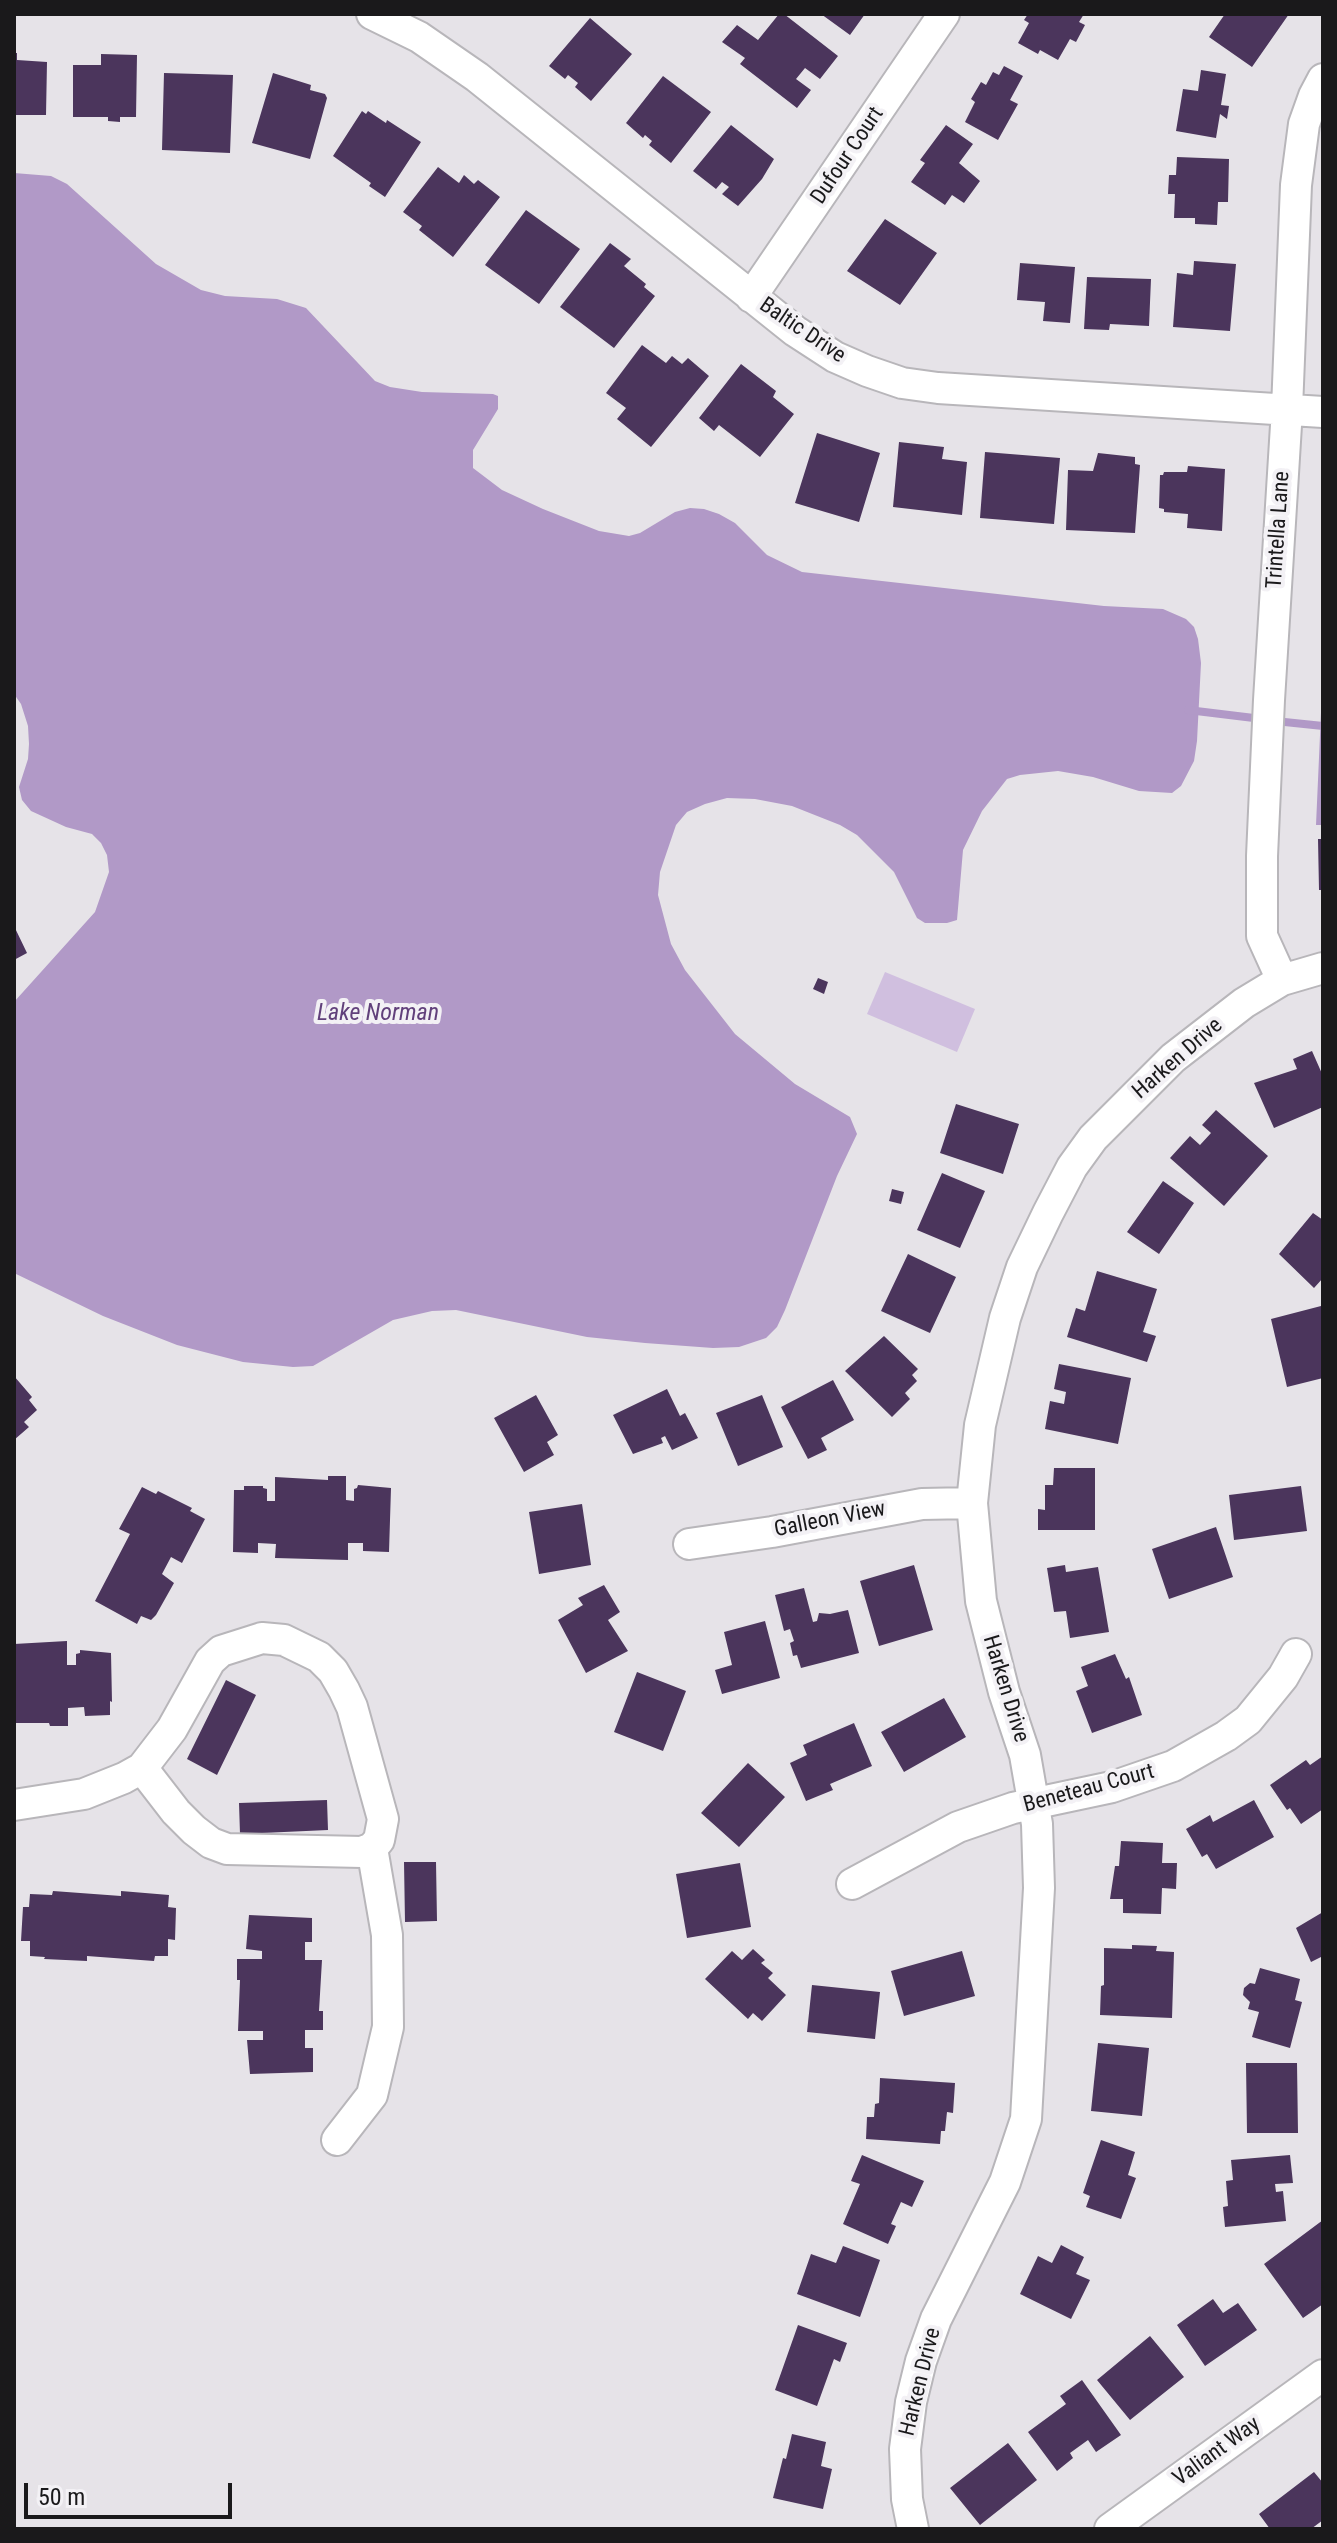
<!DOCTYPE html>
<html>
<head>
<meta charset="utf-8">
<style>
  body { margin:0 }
  #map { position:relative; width:1337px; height:2543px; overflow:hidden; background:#e6e3e8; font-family:"Roboto Condensed",sans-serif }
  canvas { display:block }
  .frame { position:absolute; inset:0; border:16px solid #1a191b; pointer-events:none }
  .scale { position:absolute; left:24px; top:2483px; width:208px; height:36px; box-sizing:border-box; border:4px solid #1a191b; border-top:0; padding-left:10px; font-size:24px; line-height:28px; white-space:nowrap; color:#1a191b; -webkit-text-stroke:6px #f3f1f5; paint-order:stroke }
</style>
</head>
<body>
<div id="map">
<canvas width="1337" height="2543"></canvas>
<div class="frame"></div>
<div class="scale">50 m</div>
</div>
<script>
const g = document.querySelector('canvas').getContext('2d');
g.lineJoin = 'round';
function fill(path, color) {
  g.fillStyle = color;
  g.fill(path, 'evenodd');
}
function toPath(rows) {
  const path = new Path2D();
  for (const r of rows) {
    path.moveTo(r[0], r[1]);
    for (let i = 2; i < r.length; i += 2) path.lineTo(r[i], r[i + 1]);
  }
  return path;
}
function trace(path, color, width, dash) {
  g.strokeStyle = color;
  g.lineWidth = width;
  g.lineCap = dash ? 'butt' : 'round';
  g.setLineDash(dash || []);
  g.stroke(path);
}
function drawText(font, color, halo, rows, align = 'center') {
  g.font = font + ' "Roboto Condensed",sans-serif';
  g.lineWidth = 8;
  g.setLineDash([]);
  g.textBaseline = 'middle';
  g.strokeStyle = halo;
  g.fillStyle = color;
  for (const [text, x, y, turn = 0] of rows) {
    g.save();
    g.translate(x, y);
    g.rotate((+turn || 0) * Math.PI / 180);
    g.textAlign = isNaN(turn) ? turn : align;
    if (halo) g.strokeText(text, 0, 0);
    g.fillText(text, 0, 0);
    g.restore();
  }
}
fill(toPath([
  [885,972,975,1009,957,1052,867,1014]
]), '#d0bfdf');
fill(toPath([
  [14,173,51,176,67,184,156,264,201,290,225,296,277,299,306,308,375,381,390,387,422,392,493,394,498,396,498,409,473,450,473,468,502,490,543,509,599,531,629,536,640,533,675,512,690,508,704,509,719,514,735,523,767,555,802,572,1104,606,1163,609,1186,619,1194,627,1198,639,1201,663,1197,741,1194,761,1181,786,1172,793,1139,791,1093,777,1058,771,1020,775,1007,779,982,811,963,850,957,920,947,923,925,923,917,918,894,872,857,835,840,825,792,806,755,799,727,798,705,804,687,812,676,825,660,872,658,895,671,944,685,970,735,1034,795,1084,850,1117,857,1134,837,1176,785,1310,777,1327,766,1338,739,1347,713,1348,645,1343,587,1337,456,1310,432,1311,393,1320,313,1366,293,1367,243,1362,177,1345,103,1316,14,1273,14,1002,95,912,109,872,107,855,101,843,92,834,66,827,31,811,22,800,19,787,28,759,29,744,28,726,21,704,14,694],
  [1323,688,1323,825,1316,825,1322,690]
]), '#b199c7');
trace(toPath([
  [1188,710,1262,719],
  [1275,721,1323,726]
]), '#b199c7', 8);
fill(toPath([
  [779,14,784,14,838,56,820,79,805,68,796,79,811,90,797,108,740,64,745,58,722,42,737,25,758,40],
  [821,14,865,14,850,35],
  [1028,14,1084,14,1079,22,1085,25,1076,42,1070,39,1058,60,1040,50,1038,54,1018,43,1029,23,1024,20],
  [1225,14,1289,14,1252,67,1209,37],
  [590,18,632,54,591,101,575,87,578,83,568,75,565,79,549,66],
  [14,53,17,53,17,60,47,62,46,115,14,115],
  [101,54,137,55,136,117,120,117,120,122,108,121,108,117,73,117,73,65,101,65],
  [1004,66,1023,76,1010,100,1018,104,998,140,965,122,975,102,971,99,981,82,986,85,993,72,999,75],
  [1201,70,1226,74,1221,105,1229,106,1227,119,1220,114,1216,138,1176,131,1183,89,1198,91],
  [164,73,233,75,230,153,162,150],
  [273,73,311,85,310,90,325,94,327,98,310,159,252,143],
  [663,76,711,112,671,163,649,145,652,141,645,135,643,138,626,123],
  [362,111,366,114,368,111,386,123,387,120,421,142,385,197,369,186,371,183,333,156],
  [731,125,774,159,762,179,738,206,722,194,729,187,722,182,716,189,693,171],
  [946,125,973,144,959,163,980,181,964,203,952,195,945,205,911,182,925,163,920,160],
  [1177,157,1229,159,1228,202,1218,202,1217,225,1195,224,1195,218,1174,218,1175,194,1168,194,1169,175,1176,175],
  [438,167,459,183,464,175,474,184,478,180,500,197,453,257,419,230,422,226,403,212],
  [526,210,580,249,539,304,485,265],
  [885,219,937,253,900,305,847,271],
  [610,243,631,259,624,266,646,284,644,287,655,296,614,348,560,307],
  [1194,261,1236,264,1230,331,1173,327,1177,273,1193,275],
  [1020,263,1075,267,1070,323,1043,321,1045,302,1017,300],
  [1087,277,1151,279,1149,326,1110,324,1109,330,1084,329],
  [642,345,666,363,672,356,682,364,688,358,709,376,651,447,617,419,626,408,606,393],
  [741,364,776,391,773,397,794,414,760,457,719,425,714,431,699,418],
  [817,433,880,453,859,522,795,503],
  [899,442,944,447,942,459,967,462,962,515,893,507],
  [985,452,1060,458,1054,524,980,518],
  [1098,453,1135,457,1135,464,1140,465,1135,533,1066,530,1068,470,1093,471],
  [1188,466,1225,469,1222,531,1187,528,1188,514,1164,512,1164,509,1159,508,1160,475,1163,475,1164,472,1187,472],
  [1318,839,1323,839,1323,890,1319,890],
  [14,926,27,953,14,960],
  [818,978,828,982,824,994,813,989],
  [1312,1051,1323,1076,1323,1107,1274,1128,1254,1083,1297,1069,1293,1059],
  [956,1104,1019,1124,1003,1174,940,1153],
  [1216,1110,1268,1156,1224,1206,1170,1158,1190,1136,1200,1145,1211,1133,1202,1125],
  [942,1173,985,1191,960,1248,917,1230],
  [1163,1181,1194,1203,1159,1254,1127,1232],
  [892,1189,904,1192,901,1204,889,1201],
  [1313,1213,1323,1220,1323,1278,1314,1288,1279,1254],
  [908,1254,956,1277,930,1333,881,1311],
  [1097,1271,1157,1289,1143,1332,1156,1336,1147,1362,1067,1337,1076,1308,1085,1311],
  [1321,1306,1323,1378,1287,1387,1271,1319],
  [884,1336,918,1369,912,1375,917,1381,905,1393,910,1399,892,1417,845,1371],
  [1059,1364,1131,1378,1118,1444,1045,1429,1050,1401,1064,1404,1066,1392,1054,1389],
  [14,1376,32,1397,29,1400,37,1410,24,1422,29,1427,14,1440],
  [833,1380,854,1420,821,1438,827,1450,808,1459,781,1407],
  [667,1389,680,1416,685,1413,698,1438,672,1450,665,1436,661,1438,663,1443,633,1454,613,1415],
  [536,1395,558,1435,547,1442,554,1455,524,1472,494,1418],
  [762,1395,783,1447,738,1466,716,1413],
  [1054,1468,1095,1468,1095,1530,1038,1530,1038,1509,1045,1510,1045,1485,1053,1485],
  [328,1476,346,1476,346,1500,354,1501,354,1489,357,1488,358,1485,391,1488,389,1552,363,1551,363,1543,348,1543,348,1560,275,1558,276,1544,258,1543,258,1553,233,1552,234,1490,244,1490,244,1486,263,1486,263,1488,267,1489,267,1501,275,1501,275,1477,328,1480],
  [1301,1486,1307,1531,1234,1540,1229,1495],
  [142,1487,156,1494,158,1491,192,1508,190,1511,205,1519,182,1563,171,1557,162,1574,174,1583,156,1615,151,1620,141,1616,137,1624,95,1601,130,1534,119,1529],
  [582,1504,591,1565,539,1574,529,1512],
  [1216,1527,1233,1577,1169,1599,1152,1549],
  [914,1565,933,1630,879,1646,860,1581],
  [1065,1565,1066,1572,1098,1567,1109,1632,1070,1638,1066,1611,1054,1612,1047,1568],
  [604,1585,620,1612,608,1620,628,1651,586,1673,558,1620,583,1605,578,1598],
  [804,1588,813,1622,817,1621,819,1613,830,1614,848,1610,859,1653,801,1668,797,1655,793,1656,790,1643,794,1641,790,1629,784,1631,775,1595],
  [765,1621,780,1678,722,1694,715,1670,732,1665,724,1632],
  [67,1641,67,1665,76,1665,76,1654,80,1653,80,1650,111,1653,112,1702,110,1701,110,1715,85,1716,84,1707,68,1708,68,1726,50,1726,49,1723,14,1723,14,1644],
  [1115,1654,1126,1679,1129,1677,1142,1715,1092,1733,1076,1691,1088,1686,1081,1667],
  [637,1672,686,1691,663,1751,614,1732],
  [226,1680,256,1695,217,1775,187,1759],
  [944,1698,966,1737,904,1772,881,1732],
  [854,1723,872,1766,830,1784,833,1790,806,1801,790,1763,807,1755,803,1745],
  [1323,1756,1323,1809,1301,1824,1290,1808,1287,1810,1270,1785,1306,1760,1310,1765],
  [748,1763,785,1797,739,1847,701,1813],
  [327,1800,328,1830,240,1834,239,1803],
  [1254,1800,1274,1837,1216,1869,1207,1854,1202,1857,1186,1829,1210,1815,1213,1822],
  [1121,1841,1163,1843,1162,1863,1177,1863,1176,1889,1162,1888,1161,1914,1123,1913,1123,1899,1110,1899,1115,1866,1119,1866],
  [404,1862,436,1862,437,1921,405,1922],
  [740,1863,751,1927,687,1938,676,1874],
  [53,1891,121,1896,121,1891,169,1895,168,1907,176,1908,175,1940,168,1939,168,1956,155,1956,154,1961,87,1956,87,1961,44,1959,45,1957,30,1956,30,1941,21,1941,23,1907,29,1907,30,1894,52,1895],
  [1323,1912,1323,1956,1311,1962,1296,1928],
  [249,1915,312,1918,312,1942,305,1942,305,1960,322,1960,319,2011,323,2011,323,2030,305,2030,305,2048,313,2048,313,2072,250,2074,247,2040,263,2040,263,2031,238,2031,240,1980,237,1980,237,1959,262,1959,262,1951,246,1949],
  [1132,1945,1157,1946,1156,1951,1174,1952,1172,2018,1100,2015,1101,1986,1104,1985,1104,1948,1132,1949],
  [753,1949,765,1960,761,1963,773,1973,768,1978,786,1995,762,2021,753,2013,748,2019,705,1979,732,1951,742,1960],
  [962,1951,975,1996,904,2016,891,1971],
  [1260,1968,1300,1979,1295,2000,1302,2002,1290,2048,1252,2037,1259,2012,1248,2009,1250,2002,1243,1995,1244,1988,1250,1983,1255,1984],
  [812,1985,880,1992,875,2039,807,2032],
  [1098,2043,1149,2048,1142,2116,1091,2111],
  [1246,2063,1297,2063,1298,2133,1247,2133],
  [880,2078,955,2083,953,2113,947,2112,945,2131,941,2131,940,2144,866,2139,867,2117,874,2117,875,2104,879,2103],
  [1101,2140,1135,2152,1128,2175,1136,2178,1121,2219,1086,2207,1090,2196,1083,2193],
  [862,2155,924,2181,912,2207,901,2202,891,2224,896,2226,888,2244,843,2224,860,2184,851,2181],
  [1290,2155,1293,2183,1275,2184,1276,2192,1283,2191,1286,2221,1225,2227,1223,2207,1228,2206,1226,2181,1233,2180,1231,2160],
  [1323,2220,1323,2304,1303,2318,1264,2264],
  [1061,2245,1084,2257,1076,2274,1090,2280,1071,2319,1020,2294,1038,2256,1052,2263],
  [843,2246,880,2260,860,2317,797,2294,811,2254,836,2263],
  [1213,2299,1223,2313,1238,2303,1257,2330,1205,2366,1177,2325],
  [798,2325,847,2343,840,2362,834,2359,817,2406,775,2390],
  [1150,2336,1184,2377,1130,2420,1097,2380],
  [1082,2380,1121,2435,1096,2452,1088,2440,1070,2453,1073,2458,1057,2471,1028,2432,1066,2404,1060,2396],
  [792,2434,826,2442,821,2466,832,2469,823,2509,773,2498,783,2458,786,2459],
  [1008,2443,1037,2480,980,2525,950,2488],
  [1314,2472,1323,2483,1323,2520,1311,2529,1270,2529,1259,2514]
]), '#4b355c');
const street = toPath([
  [372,14,419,37,477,77,795,331,835,357,867,371,902,383,938,388,1323,412],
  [751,297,944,14],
  [1282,980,1262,936,1262,856,1269,700,1287,409,1296,185,1304,124,1314,96,1323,79],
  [689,1544,772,1532,922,1504,972,1503],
  [262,1638,284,1640,319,1657,333,1671,344,1690,352,1707,383,1819,379,1840,372,1848,362,1852,227,1849,211,1843,194,1830,176,1812,142,1768,172,1729,210,1661,221,1651,262,1638],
  [14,1805,84,1794,124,1778,142,1768],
  [852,1884,958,1827,1013,1808,1112,1787,1173,1766,1226,1736,1248,1720,1283,1677,1296,1654],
  [337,2140,372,2095,388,2027,387,1935,372,1848],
  [913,2529,907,2499,905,2449,911,2402,921,2361,936,2319,1005,2182,1026,2119,1039,1888,1037,1824,1025,1755,1004,1692,981,1601,972,1503,980,1425,1005,1318,1022,1267,1048,1213,1072,1167,1093,1138,1173,1058,1244,1003,1282,980,1323,968],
  [1110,2529,1323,2375]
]);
trace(street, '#b8b6ba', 34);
trace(street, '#fff', 30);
drawText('22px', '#1a191b', '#f3f1f5', [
  ["Dufour Court",848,156,-56],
  ["Baltic Drive",802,331,34],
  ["Trintella Lane",1279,530,-86],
  ["Harken Drive",1178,1059,-41],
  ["Galleon View",830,1520,-11],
  ["Harken Drive",1005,1689,73],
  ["Beneteau Court",1089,1789,-15],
  ["Harken Drive",921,2382,-76],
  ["Valiant Way",1217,2452,-36]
]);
drawText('italic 24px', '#61407b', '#f3f1f5', [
  ["Lake Norman",378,1014]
]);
</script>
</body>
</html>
